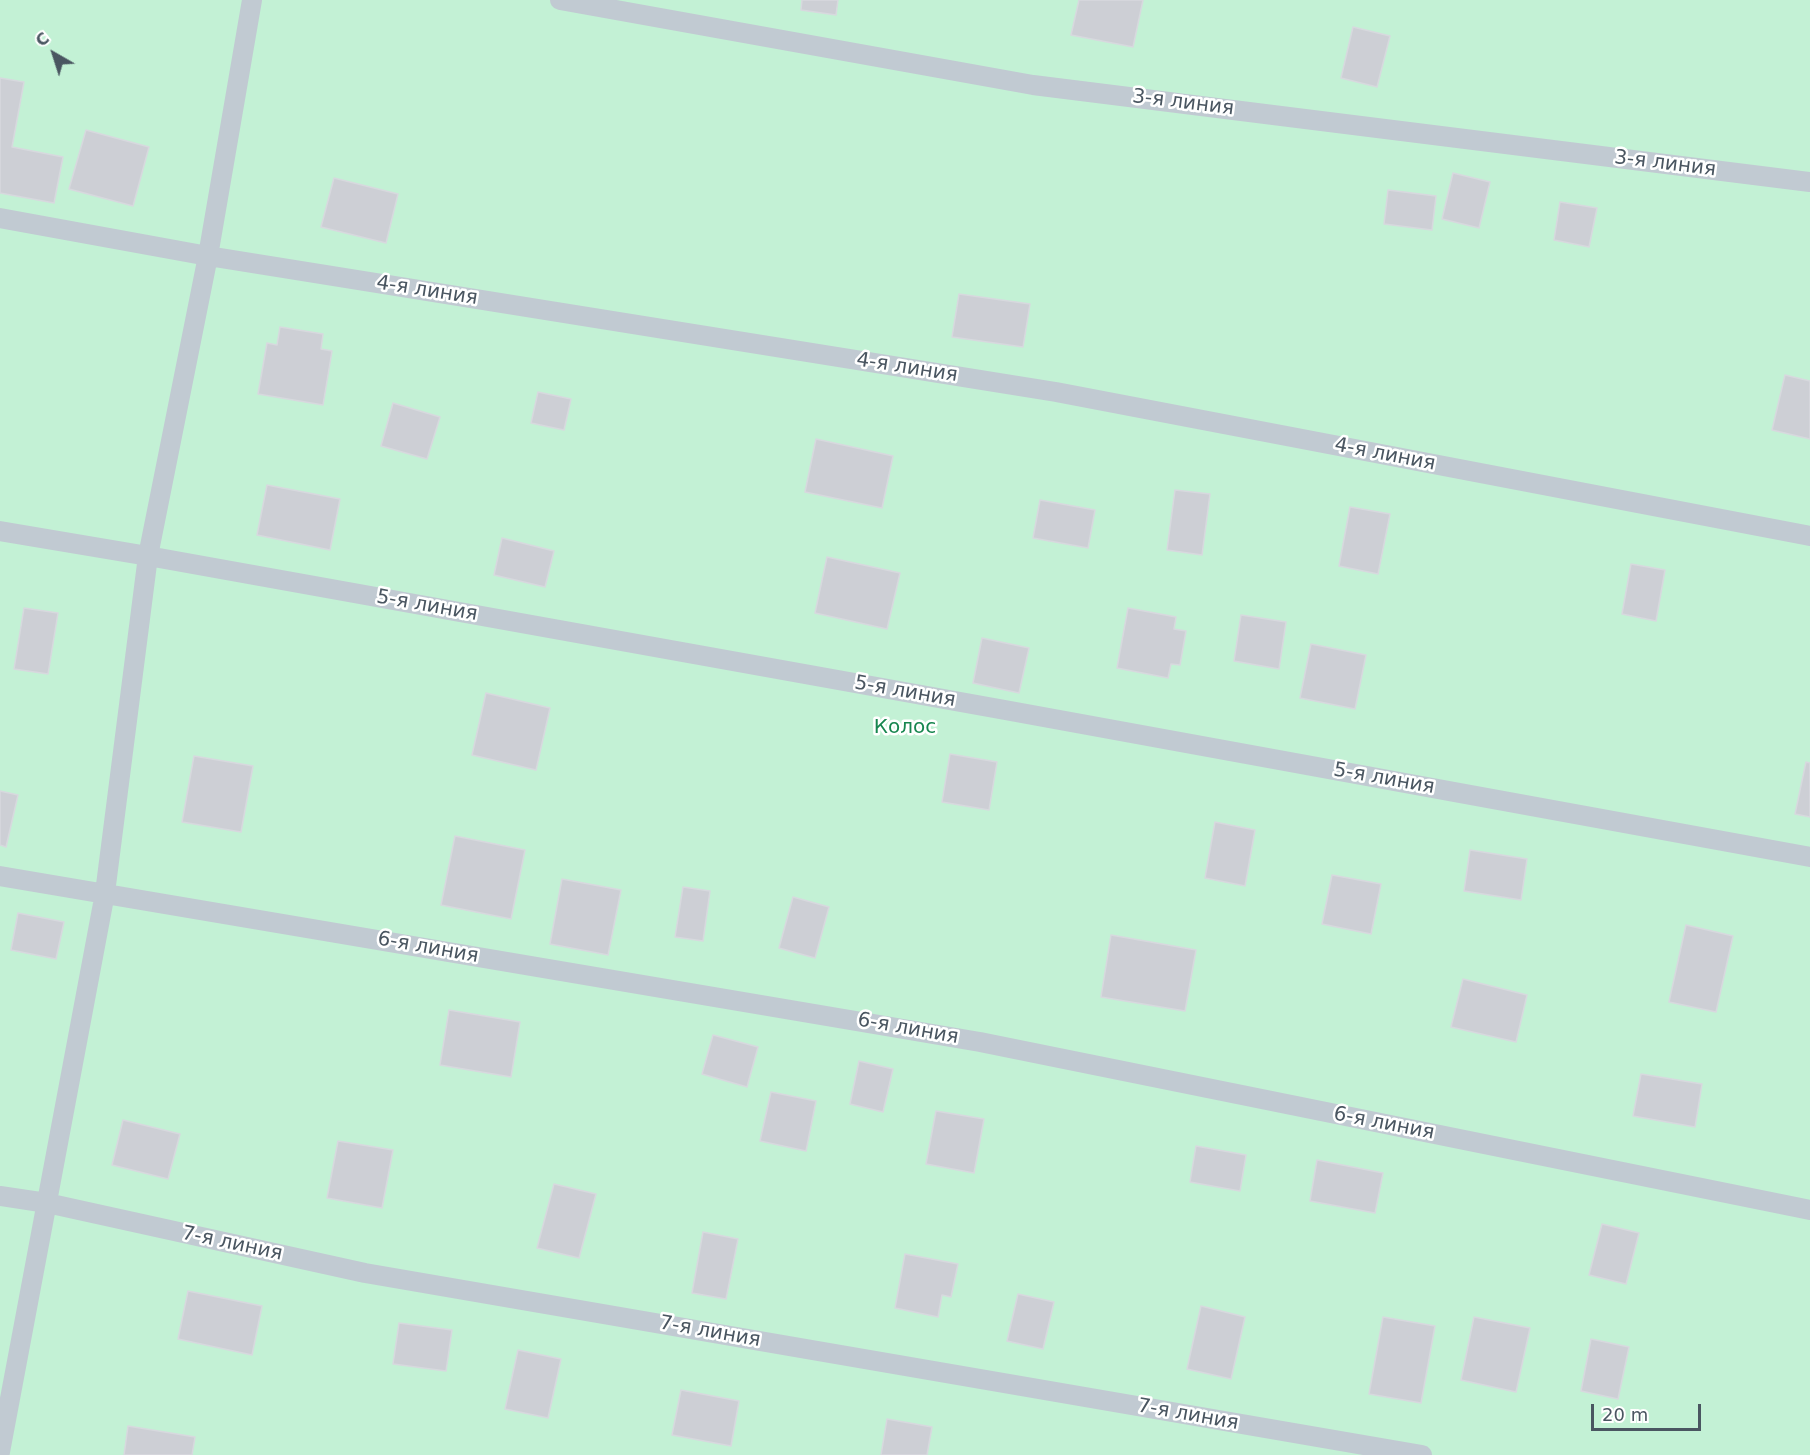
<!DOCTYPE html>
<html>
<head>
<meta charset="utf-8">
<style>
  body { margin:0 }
  #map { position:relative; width:1810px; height:1455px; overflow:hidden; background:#f5f3f3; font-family:"DejaVu Sans",sans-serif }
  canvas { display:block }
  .north { position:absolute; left:24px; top:24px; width:60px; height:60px; -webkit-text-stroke:4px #fff; paint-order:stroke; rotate:321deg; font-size:16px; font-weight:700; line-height:24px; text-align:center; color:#4a5661 }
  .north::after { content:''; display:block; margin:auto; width:21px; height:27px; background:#4a5661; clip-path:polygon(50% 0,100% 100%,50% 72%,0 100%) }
  .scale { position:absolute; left:1591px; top:1404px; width:110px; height:27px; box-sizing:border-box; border:3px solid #4a5661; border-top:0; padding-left:8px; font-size:18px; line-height:21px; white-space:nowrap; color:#4a5661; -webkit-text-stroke:4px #fff; paint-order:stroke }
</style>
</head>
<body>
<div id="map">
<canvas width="1810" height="1455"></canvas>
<div class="north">С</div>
<div class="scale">20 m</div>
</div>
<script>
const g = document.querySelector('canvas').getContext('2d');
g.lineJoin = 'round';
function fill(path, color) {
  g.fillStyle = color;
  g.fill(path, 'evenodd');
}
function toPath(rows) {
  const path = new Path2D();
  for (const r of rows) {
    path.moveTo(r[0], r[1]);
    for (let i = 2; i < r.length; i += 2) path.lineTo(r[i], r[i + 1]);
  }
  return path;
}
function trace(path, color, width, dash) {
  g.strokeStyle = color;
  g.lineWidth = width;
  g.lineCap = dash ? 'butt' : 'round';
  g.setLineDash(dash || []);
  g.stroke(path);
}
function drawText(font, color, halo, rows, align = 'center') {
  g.font = font + ' "DejaVu Sans",sans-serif';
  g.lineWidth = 5;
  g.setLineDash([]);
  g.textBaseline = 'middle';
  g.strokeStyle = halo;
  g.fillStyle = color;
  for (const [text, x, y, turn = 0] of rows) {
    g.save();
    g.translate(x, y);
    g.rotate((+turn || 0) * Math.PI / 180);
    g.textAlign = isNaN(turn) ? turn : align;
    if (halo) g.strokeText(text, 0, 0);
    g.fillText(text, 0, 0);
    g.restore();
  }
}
fill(toPath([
  [0,0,1810,0,1810,1455,0,1455]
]), '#c3f1d5');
const building = toPath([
  [802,0,838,0,836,15,801,10,802,0],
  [1079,0,1143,0,1133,47,1071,35,1079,0],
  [1353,27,1390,36,1377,87,1341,78,1353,27],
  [0,78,24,82,12,147,63,157,54,203,0,193,0,78],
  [86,130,149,147,133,206,69,189,86,130],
  [1453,173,1490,182,1479,228,1442,219,1453,173],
  [334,178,398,194,386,243,321,227,334,178],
  [1388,190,1436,196,1432,230,1384,224,1388,190],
  [1560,202,1597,208,1589,247,1554,240,1560,202],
  [959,294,1030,304,1023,347,952,337,959,294],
  [280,327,323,334,321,349,332,351,323,405,258,394,267,343,277,345,280,327],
  [1785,375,1810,381,1810,439,1772,430,1785,375],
  [538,392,571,399,564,430,531,423,538,392],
  [393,403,440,417,427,459,381,446,393,403],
  [816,439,893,456,882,508,805,492,816,439],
  [267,485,340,499,330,550,257,535,267,485],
  [1175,490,1210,494,1202,555,1167,550,1175,490],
  [1040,500,1095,510,1088,548,1033,538,1040,500],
  [1350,507,1390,514,1378,574,1339,566,1350,507],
  [502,538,554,551,545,587,494,575,502,538],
  [827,557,900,573,887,629,815,613,827,557],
  [1631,564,1665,570,1656,621,1622,614,1631,564],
  [24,608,58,613,48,674,14,669,24,608],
  [1128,608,1176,617,1174,629,1186,631,1180,665,1171,664,1168,678,1117,668,1128,608],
  [1241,615,1286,622,1279,669,1234,661,1241,615],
  [982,638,1029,648,1019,693,973,683,982,638],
  [1311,644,1366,655,1355,709,1300,698,1311,644],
  [486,693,550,708,536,770,472,755,486,693],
  [950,754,997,762,989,810,942,802,950,754],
  [194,756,253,766,241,832,182,822,194,756],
  [1806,762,1810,763,1810,817,1795,814,1806,762],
  [0,791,18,795,6,847,0,845,0,791],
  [1215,822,1255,830,1245,886,1205,878,1215,822],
  [455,836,525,850,511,919,441,905,455,836],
  [1470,850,1527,859,1521,900,1464,891,1470,850],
  [1332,875,1381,884,1371,934,1322,924,1332,875],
  [562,879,621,890,608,955,550,944,562,879],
  [683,887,710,891,703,941,675,937,683,887],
  [793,897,829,907,815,958,779,948,793,897],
  [18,913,64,922,56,959,11,950,18,913],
  [1686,925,1733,936,1716,1012,1669,1002,1686,925],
  [1111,935,1196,950,1185,1011,1101,997,1111,935],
  [1463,979,1527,995,1516,1042,1451,1027,1463,979],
  [449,1010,520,1022,511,1077,440,1065,449,1010],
  [713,1035,758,1047,747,1087,702,1074,713,1035],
  [859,1061,893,1069,883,1112,850,1104,859,1061],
  [1641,1074,1702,1084,1695,1127,1633,1116,1641,1074],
  [771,1092,816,1101,806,1151,760,1141,771,1092],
  [936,1111,984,1119,974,1173,926,1164,936,1111],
  [123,1120,180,1134,168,1179,112,1165,123,1120],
  [338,1141,393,1150,382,1208,327,1198,338,1141],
  [1196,1146,1246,1155,1240,1191,1190,1182,1196,1146],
  [1317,1160,1383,1173,1375,1213,1310,1201,1317,1160],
  [554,1184,596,1194,579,1258,537,1248,554,1184],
  [1602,1224,1639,1233,1626,1284,1589,1275,1602,1224],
  [703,1232,738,1239,726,1299,692,1293,703,1232],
  [905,1254,958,1264,951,1297,942,1295,938,1317,895,1308,905,1254],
  [188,1291,262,1306,252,1355,178,1339,188,1291],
  [1018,1294,1054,1302,1043,1349,1007,1341,1018,1294],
  [1201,1306,1245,1317,1231,1379,1187,1369,1201,1306],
  [1383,1317,1435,1326,1421,1403,1369,1394,1383,1317],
  [1474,1317,1530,1328,1516,1392,1461,1380,1474,1317],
  [399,1323,452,1330,446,1371,393,1364,399,1323],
  [1591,1339,1629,1347,1618,1399,1581,1391,1591,1339],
  [518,1350,561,1359,548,1418,505,1409,518,1350],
  [681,1390,739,1401,731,1446,672,1435,681,1390],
  [887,1419,932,1427,927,1455,881,1455,887,1419],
  [128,1426,195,1437,192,1455,124,1455,128,1426]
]);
fill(building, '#cdcfd5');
trace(building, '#d7d9de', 1.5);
trace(toPath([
  [560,0,1033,85,1810,182],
  [0,218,208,256,1056,392,1810,536],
  [0,531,148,556,1005,710,1810,857],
  [0,876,980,1042,1810,1210],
  [0,1196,47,1203,365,1273,1422,1455],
  [0,1452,105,893,148,556,208,256,252,0]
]), '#c1cad2', 20);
drawText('20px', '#4a5661', '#fff', [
  ["3-я линия",1183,103,7],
  ["3-я линия",1665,164,7],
  ["4-я линия",427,291,9],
  ["4-я линия",907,368,9],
  ["4-я линия",1385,455,11],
  ["5-я линия",427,606,10],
  ["5-я линия",905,692,10],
  ["5-я линия",1384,779,10],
  ["6-я линия",428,948,10],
  ["6-я линия",908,1029,10],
  ["6-я линия",1384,1124,11],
  ["7-я линия",232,1244,12],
  ["7-я линия",710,1332,10],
  ["7-я линия",1188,1415,10]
]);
drawText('20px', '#17864f', '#fff', [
  ["Колос",905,728]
]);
</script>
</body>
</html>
